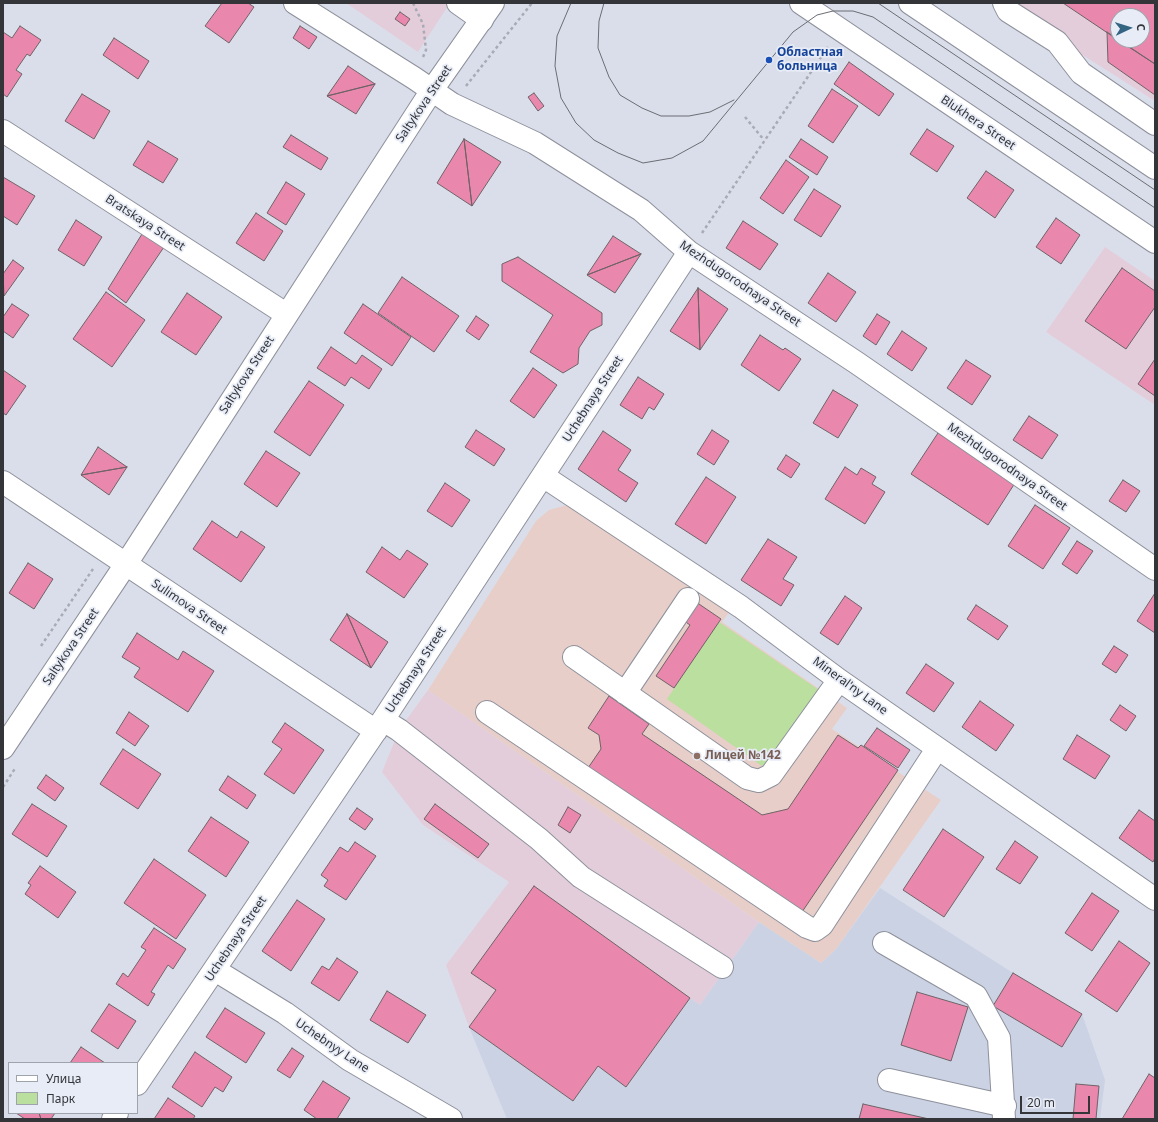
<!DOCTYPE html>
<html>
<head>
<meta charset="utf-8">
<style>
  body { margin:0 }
  #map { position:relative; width:1158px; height:1122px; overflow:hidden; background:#dadeea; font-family:"Noto Sans",sans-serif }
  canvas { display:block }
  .frame { position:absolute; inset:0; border:4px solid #333539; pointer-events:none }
  .legend { position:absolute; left:8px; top:1062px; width:130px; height:52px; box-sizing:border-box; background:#e7ecf7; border:1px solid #9fa3ab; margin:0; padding:5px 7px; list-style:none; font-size:12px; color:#333539 }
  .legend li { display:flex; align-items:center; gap:8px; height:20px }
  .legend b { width:20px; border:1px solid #9fa3ab }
  .north { position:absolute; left:1110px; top:8px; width:40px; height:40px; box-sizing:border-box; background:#e7ecf7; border:1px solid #9fa3ab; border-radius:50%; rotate:86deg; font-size:11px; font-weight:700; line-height:16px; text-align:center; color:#333539 }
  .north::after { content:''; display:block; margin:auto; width:14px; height:18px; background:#336482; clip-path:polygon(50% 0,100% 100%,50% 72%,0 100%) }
  .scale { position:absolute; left:1020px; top:1096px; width:70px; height:18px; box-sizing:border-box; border:2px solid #333539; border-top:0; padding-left:5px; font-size:12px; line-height:14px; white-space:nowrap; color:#333539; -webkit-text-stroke:3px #e7ecf7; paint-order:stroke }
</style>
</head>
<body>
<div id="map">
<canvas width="1158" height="1122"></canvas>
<div class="frame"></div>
<ul class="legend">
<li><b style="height:5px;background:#fff"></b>Улица</li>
<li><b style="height:11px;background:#badf9e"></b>Парк</li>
</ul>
<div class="north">С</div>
<div class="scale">20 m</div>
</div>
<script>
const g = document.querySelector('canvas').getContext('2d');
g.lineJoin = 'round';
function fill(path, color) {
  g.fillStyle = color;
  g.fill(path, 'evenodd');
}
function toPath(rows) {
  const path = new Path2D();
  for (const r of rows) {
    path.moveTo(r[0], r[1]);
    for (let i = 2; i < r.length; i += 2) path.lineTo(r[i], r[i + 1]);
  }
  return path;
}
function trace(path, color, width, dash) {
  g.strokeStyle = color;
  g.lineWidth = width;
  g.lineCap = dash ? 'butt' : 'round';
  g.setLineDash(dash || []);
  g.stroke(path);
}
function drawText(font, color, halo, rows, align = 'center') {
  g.font = font + ' "Noto Sans",sans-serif';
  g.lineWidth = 3.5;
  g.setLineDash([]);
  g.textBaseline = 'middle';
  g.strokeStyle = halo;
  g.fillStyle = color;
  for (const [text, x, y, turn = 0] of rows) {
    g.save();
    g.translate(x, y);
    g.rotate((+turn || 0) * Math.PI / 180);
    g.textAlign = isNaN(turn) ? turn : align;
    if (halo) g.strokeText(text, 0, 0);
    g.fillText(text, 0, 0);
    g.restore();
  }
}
fill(toPath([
  [346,3,450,3,418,52],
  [1001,3,1155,3,1155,101],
  [1118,16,1142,16,1142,40,1118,40],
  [1105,247,1155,281,1155,405,1046,332],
  [428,690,759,922,700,1005,690,998,626,1087,573,1101,469,1027,446,965,509,882,423,825,382,772,399,730]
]), '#e4cdda');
fill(toPath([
  [880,888,1013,973,1082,1014,1105,1080,1100,1119,507,1119,469,1027,573,1101,598,1066,626,1087,690,998,700,1005,759,922,821,963,836,949]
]), '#cbd2e4');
fill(toPath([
  [567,505,730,611,722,622,847,708,832,729,941,800,836,949,821,963,759,922,428,690,536,521,549,510]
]), '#e8cec8');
fill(toPath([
  [719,622,819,690,767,767,763,765,762,766,667,699]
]), '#badf9e');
const building = toPath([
  [222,3,248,3,254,7,229,43,205,26,222,3],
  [1063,3,1155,3,1155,64,1118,40,1142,40,1142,16,1118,16,1118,40,1063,3],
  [400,12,410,19,405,26,395,19,400,12],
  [20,26,41,40,30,56,27,54,16,70,22,74,7,97,3,94,3,32,12,38,20,26],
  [300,26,317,37,309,49,293,38,300,26],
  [1107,32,1155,64,1155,95,1108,62,1107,32],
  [114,38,149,61,138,79,103,55,114,38],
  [849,62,894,94,879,116,834,84,849,62],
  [348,66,375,84,327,96,348,66],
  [375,84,356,114,327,96,375,84],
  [832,89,858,106,833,143,808,126,832,89],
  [534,93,544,106,538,111,528,97,534,93],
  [82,94,110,111,94,139,65,121,82,94],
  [927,129,954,146,937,172,910,154,927,129],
  [291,135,328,158,321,170,283,147,291,135],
  [464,139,472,206,437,183,464,139],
  [464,139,501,162,472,206,464,139],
  [801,139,828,157,817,175,789,157,801,139],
  [148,141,178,159,163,183,133,165,148,141],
  [786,160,809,177,783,214,760,198,786,160],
  [986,171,1014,190,995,218,967,198,986,171],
  [3,177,35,196,17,225,3,216,3,177],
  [286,182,305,194,286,225,267,213,286,182],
  [814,189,841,206,821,237,794,220,814,189],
  [256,213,283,231,264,261,236,243,256,213],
  [1056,218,1080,235,1061,264,1036,247,1056,218],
  [76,220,102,237,84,266,58,250,76,220],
  [743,221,778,244,760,270,726,248,743,221],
  [142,234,164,247,126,303,108,289,142,234],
  [613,236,641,254,587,275,613,236],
  [641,254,615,293,587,275,641,254],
  [518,257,602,313,602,325,590,331,579,348,578,364,563,373,530,352,553,315,502,281,502,264,518,257],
  [13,260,24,268,4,296,3,274,13,260],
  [1122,268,1155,291,1155,307,1126,349,1085,321,1122,268],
  [828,273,856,292,836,322,808,303,828,273],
  [402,277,459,316,434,352,378,313,402,277],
  [698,288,700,350,670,331,698,288],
  [698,288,728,309,700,350,698,288],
  [106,292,145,320,112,367,73,339,106,292],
  [187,293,222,317,196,355,161,332,187,293],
  [12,304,29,315,13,338,3,331,3,317,12,304],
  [363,304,411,337,392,366,344,333,363,304],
  [877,314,890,322,876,345,863,336,877,314],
  [476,316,489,325,479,340,466,331,476,316],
  [902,331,927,348,912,371,887,354,902,331],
  [760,335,783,350,785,348,801,359,779,391,741,365,760,335],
  [331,347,356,364,362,355,382,369,369,389,351,377,345,386,317,368,331,347],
  [1155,359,1155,396,1138,384,1155,359],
  [966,360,991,376,972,405,947,388,966,360],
  [533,368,557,385,534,418,510,401,533,368],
  [3,370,26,386,6,415,3,413,3,370],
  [638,377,664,394,654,410,649,407,642,419,620,405,638,377],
  [309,381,344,405,310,456,274,432,309,381],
  [833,390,858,405,838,438,813,423,833,390],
  [1029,416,1058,435,1042,459,1013,440,1029,416],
  [476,430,505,449,494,466,465,447,476,430],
  [712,430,729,441,714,465,697,454,712,430],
  [603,431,631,450,618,470,638,483,626,502,578,469,603,431],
  [938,433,1015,483,988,525,911,474,938,433],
  [98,447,127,467,81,475,98,447],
  [266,451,300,473,277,507,244,484,266,451],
  [786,455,800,464,791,478,777,469,786,455],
  [127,467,109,495,81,475,127,467],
  [845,467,857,475,861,468,876,477,872,484,885,492,865,524,825,499,845,467],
  [706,477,736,497,706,544,675,524,706,477],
  [1123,480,1140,491,1126,512,1109,501,1123,480],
  [445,483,470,500,452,527,427,511,445,483],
  [1035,505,1070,528,1043,569,1008,546,1035,505],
  [212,521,237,538,241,531,265,547,241,582,193,549,212,521],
  [768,539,797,557,783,579,794,585,781,606,741,580,768,539],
  [1077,541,1093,551,1077,574,1062,564,1077,541],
  [382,547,400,560,407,550,428,564,404,598,366,572,382,547],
  [28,563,53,579,34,609,9,593,28,563],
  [1155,593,1155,633,1137,621,1155,593],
  [845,596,862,608,838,645,820,633,845,596],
  [696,602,721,619,674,688,656,676,690,625,683,620,696,602],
  [976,605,1008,626,998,640,967,619,976,605],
  [347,614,388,642,371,668,347,614],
  [347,614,371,668,330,640,347,614],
  [137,633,178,660,183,651,214,671,188,712,134,677,140,668,122,657,137,633],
  [1114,646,1128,655,1116,673,1102,664,1114,646],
  [926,664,954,683,934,712,906,693,926,664],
  [609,696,649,724,642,734,762,815,788,809,838,735,858,748,861,745,898,770,802,912,588,768,601,749,599,735,588,728,609,696],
  [980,701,1014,725,996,751,962,727,980,701],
  [1120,705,1136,716,1126,731,1110,720,1120,705],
  [129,712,149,726,135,746,116,733,129,712],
  [285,723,324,750,294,794,264,774,282,749,272,742,285,723],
  [877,728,910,750,898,768,864,746,877,728],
  [1077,735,1110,756,1095,779,1063,759,1077,735],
  [123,749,161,774,138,809,100,784,123,749],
  [46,775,64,788,55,801,37,788,46,775],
  [228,776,256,795,247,809,219,790,228,776],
  [32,804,67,826,47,857,12,834,32,804],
  [435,804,489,844,478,858,424,819,435,804],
  [568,807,581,815,570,833,558,825,568,807],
  [357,808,373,819,365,830,349,819,357,808],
  [1139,810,1155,821,1155,858,1153,862,1119,838,1139,810],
  [211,817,249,842,226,877,188,851,211,817],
  [943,829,984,857,944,917,903,890,943,829],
  [1015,841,1038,857,1020,884,996,869,1015,841],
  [355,842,376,856,346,900,324,886,328,880,321,875,340,847,348,852,355,842],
  [154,859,206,895,176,939,124,903,154,859],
  [40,866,76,892,58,918,25,894,31,885,28,883,40,866],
  [534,886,690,998,626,1087,598,1066,573,1101,469,1027,496,990,471,973,534,886],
  [1092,893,1119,911,1092,951,1065,933,1092,893],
  [297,900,325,919,291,971,262,951,297,900],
  [154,928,186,949,173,969,168,965,151,992,155,994,148,1006,116,984,123,973,128,977,146,950,141,947,154,928],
  [1119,941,1150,963,1117,1012,1085,991,1119,941],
  [337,958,358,972,339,1001,311,983,322,966,329,970,337,958],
  [1013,973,1082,1014,1062,1047,993,1006,1013,973],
  [387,991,426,1015,408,1043,370,1020,387,991],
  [917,992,968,1007,951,1061,901,1045,917,992],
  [109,1004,136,1021,118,1049,91,1031,109,1004],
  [225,1008,265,1033,246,1063,206,1037,225,1008],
  [81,1047,105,1063,70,1063,81,1047],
  [292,1048,304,1056,290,1078,277,1070,292,1048],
  [195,1052,232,1077,223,1092,215,1087,202,1107,172,1087,195,1052],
  [1149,1074,1155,1078,1155,1119,1122,1119,1149,1074],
  [323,1081,350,1098,337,1119,317,1119,304,1110,323,1081],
  [1076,1084,1099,1086,1096,1119,1073,1119,1076,1084],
  [168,1098,195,1116,193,1119,154,1119,168,1098],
  [863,1104,929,1119,859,1119,863,1104],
  [16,1113,39,1113,41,1119,25,1119,16,1113],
  [39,1113,55,1113,51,1119,41,1119,39,1113]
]);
fill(building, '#ea87ac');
trace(building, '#6f6367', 1);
const minor = toPath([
  [295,3,414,78,452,104,535,143,641,210,689,252,857,363,1155,569],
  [458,3,482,20],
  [1004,3,1008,11,1057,42,1081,73,1155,124],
  [3,131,286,314],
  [543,476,741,607,839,680,1155,899],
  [3,482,376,731],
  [574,657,747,778,759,781,771,775,839,680],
  [625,693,688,599],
  [487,712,807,927,815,930,822,925,937,749],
  [383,720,399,730,539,839,581,877,722,967],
  [884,943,976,996,999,1038,1004,1119],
  [215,970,285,1013,350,1060,451,1119],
  [889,1080,1005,1106],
  [137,1084,383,720,689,252],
  [113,1119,117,1113]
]);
const major = toPath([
  [801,3,1155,242],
  [910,3,1155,168],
  [3,748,126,564,432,90,493,3]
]);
trace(minor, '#8e919c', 24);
trace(major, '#8e919c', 24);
trace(toPath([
  [413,3,423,24,426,50,423,57],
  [466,86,532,3],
  [745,117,764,140],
  [702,233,828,47],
  [41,646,93,569],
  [3,787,16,767]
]), '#a8abb5', 2.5, [3, 3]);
trace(minor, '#fff', 22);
trace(major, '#fff', 22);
trace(toPath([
  [571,3,557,36,555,66,561,98,576,123,594,140,618,153,643,163,672,158,703,141,793,32,817,15,833,11,853,11,873,17,1155,208],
  [604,3,599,21,598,48,609,77,620,95,642,108,661,116,689,116,710,112,734,100],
  [878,3,1155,190]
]), '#6a6d73', 1);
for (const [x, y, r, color] of [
  [769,60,4,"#1a4fb4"],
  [697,756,4,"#8d6e63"]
]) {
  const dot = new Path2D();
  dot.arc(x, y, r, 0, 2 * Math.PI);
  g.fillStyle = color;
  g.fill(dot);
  trace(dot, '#e7ecf7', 1.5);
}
drawText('bold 12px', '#164399', '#e7ecf7', [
  ["Областная",777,53],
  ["больница",777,67]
], 'left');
drawText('12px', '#333539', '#e7ecf7', [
  ["Saltykova Street",424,104,-56],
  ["Blukhera Street",978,123,34],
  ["Bratskaya Street",145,223,33],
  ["Mezhdugorodnaya Street",740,284,34],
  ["Saltykova Street",247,375,-57],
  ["Uchebnaya Street",593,399,-57],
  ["Mezhdugorodnaya Street",1007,467,35],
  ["Sulimova Street",189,607,34],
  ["Saltykova Street",71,647,-56],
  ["Uchebnaya Street",416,670,-57],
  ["Mineral'ny Lane",850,686,36],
  ["Uchebnaya Street",236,939,-56],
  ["Uchebnyy Lane",332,1046,34]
]);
drawText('bold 12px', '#785e54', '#e7ecf7', [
  ["Лицей №142",705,756]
], 'left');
</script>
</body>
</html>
